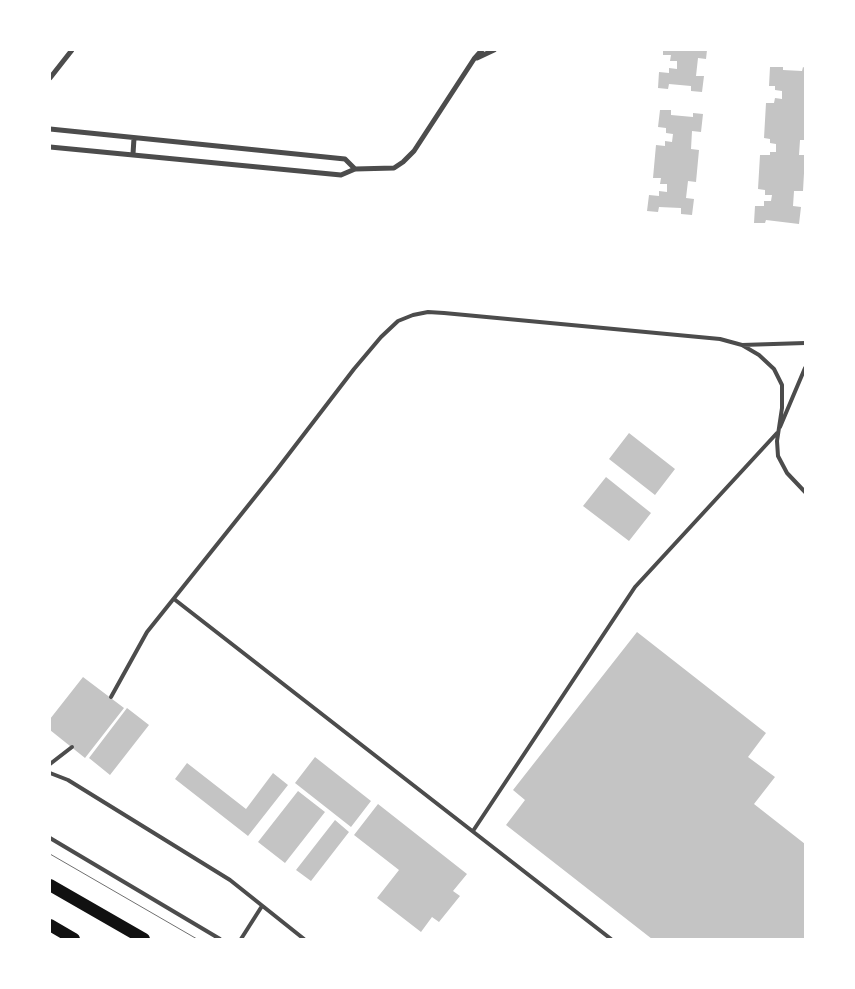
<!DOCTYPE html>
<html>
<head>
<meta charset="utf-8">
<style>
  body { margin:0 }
  #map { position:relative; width:855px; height:989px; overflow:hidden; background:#fff; font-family:"Work Sans",sans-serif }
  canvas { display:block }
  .frame { position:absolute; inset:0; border:51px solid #fff; pointer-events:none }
</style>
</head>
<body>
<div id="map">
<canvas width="855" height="989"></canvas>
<div class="frame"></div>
</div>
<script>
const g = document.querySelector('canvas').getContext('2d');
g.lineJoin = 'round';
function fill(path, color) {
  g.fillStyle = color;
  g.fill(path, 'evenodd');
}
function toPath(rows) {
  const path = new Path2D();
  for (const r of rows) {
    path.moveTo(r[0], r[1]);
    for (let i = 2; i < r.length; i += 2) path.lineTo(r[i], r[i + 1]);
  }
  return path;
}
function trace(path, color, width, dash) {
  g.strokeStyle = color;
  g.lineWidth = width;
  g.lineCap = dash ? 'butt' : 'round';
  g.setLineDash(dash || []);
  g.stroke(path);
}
fill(toPath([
  [663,50,707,50,706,59,698,58,696,76,704,76,702,92,691,91,691,86,669,84,668,89,658,88,659,72,669,73,669,68,677,69,677,61,670,61,671,55,663,55],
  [770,67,783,67,783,70,802,71,803,67,805,68,804,104,805,104,805,140,800,140,799,155,805,155,803,191,794,191,793,206,801,207,799,224,766,220,765,223,754,223,755,206,764,206,764,201,771,201,772,195,765,195,765,190,758,189,760,155,770,155,770,152,776,152,776,144,770,143,770,139,764,138,766,103,774,103,775,98,782,99,782,91,775,90,775,86,769,86],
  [660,110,671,110,671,115,693,117,693,113,703,114,701,132,692,131,691,149,699,150,696,182,688,181,686,198,694,199,692,215,681,214,681,208,659,207,658,212,647,211,649,195,659,196,659,191,667,192,667,184,660,184,661,178,653,178,656,145,665,146,665,141,672,142,673,134,666,133,666,128,658,127],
  [629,433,675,469,655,495,609,459],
  [606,477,651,513,629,541,583,506],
  [637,632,766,733,748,757,775,777,754,804,805,844,805,939,652,939,506,825,525,800,513,790],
  [83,677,124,708,85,758,50,730,50,719],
  [127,708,149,725,110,775,89,758],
  [315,757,371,801,351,827,295,783],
  [187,763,246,809,273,773,288,785,248,836,175,779],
  [298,791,325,812,285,863,258,842],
  [378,804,467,874,453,891,460,896,439,922,432,917,421,932,377,898,399,870,354,835],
  [335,820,349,832,311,881,296,870]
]), '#c4c4c4');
trace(toPath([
  [742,345,805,343],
  [780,427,805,368],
  [174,599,611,939],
  [111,697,147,632,275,472,354,369,381,337,398,321,413,315,428,312,444,313,720,339,742,345,759,355,774,369,782,385,782,408,777,441,778,456,787,473,805,492],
  [50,764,72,747],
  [50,773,68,780,230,880,304,939],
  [473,831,635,587,777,433],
  [50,838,220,939],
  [241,939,262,906]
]), '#4c4c4c', 4);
trace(toPath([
  [477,58,494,50],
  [50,78,72,50],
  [50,129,345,159,355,169],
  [50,147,341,175,355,169,394,168,403,162,414,151,474,59,482,50],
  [133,154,134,138]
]), '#4c4c4c', 5);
trace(toPath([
  [50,885,144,939],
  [50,925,74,939]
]), '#111', 12);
trace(toPath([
  [50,854,197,939]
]), '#707070', 1);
</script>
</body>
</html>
